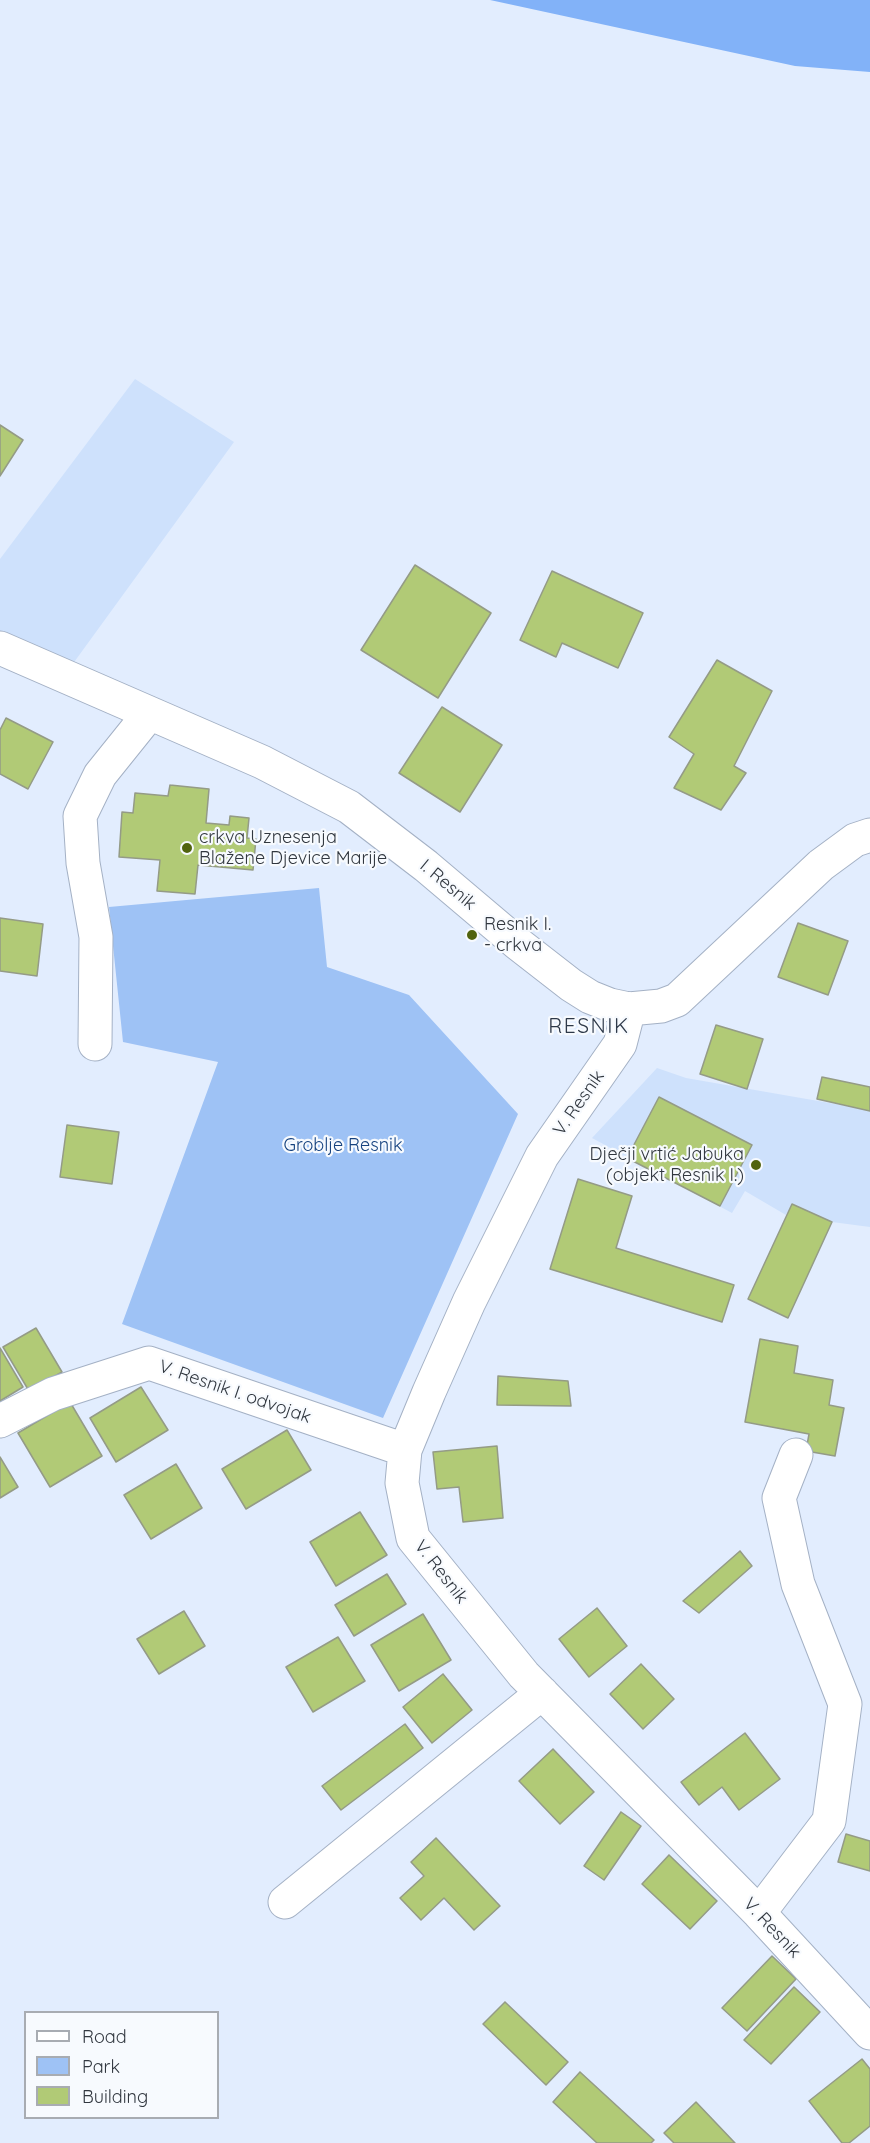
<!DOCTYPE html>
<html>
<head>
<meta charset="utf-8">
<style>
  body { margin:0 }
  #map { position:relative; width:870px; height:2143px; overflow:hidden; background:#e2edfe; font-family:Quicksand,sans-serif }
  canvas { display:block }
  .legend { position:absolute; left:24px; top:2011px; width:195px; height:108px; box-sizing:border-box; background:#f7fafe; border:2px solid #a8acb2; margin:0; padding:8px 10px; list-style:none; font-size:18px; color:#31373f }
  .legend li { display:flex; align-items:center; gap:12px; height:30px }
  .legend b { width:30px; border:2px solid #a8acb2 }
</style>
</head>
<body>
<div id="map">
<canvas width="870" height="2143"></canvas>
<ul class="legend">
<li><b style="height:8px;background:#fff"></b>Road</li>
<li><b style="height:16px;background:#9ec2f5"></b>Park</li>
<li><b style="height:16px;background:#b1ca76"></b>Building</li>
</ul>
</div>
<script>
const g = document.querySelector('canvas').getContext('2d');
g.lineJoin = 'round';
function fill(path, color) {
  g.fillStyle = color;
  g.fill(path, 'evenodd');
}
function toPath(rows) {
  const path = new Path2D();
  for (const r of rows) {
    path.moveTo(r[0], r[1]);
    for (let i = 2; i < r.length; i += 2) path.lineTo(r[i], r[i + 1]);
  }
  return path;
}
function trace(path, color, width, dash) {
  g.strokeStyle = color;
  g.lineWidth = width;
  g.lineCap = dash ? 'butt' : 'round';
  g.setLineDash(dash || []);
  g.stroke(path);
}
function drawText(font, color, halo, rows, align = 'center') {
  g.font = font + ' Quicksand,sans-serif';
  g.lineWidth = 4.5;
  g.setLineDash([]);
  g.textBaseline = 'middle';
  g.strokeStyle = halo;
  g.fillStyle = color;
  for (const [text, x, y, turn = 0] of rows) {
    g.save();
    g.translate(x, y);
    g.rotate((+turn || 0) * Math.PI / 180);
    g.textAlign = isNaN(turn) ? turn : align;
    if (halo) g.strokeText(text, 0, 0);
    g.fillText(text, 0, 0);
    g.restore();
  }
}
fill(toPath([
  [135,379,234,442,72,665,0,631,0,559],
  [657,1068,686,1078,870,1110,870,1227,832,1222,792,1204,786,1215,745,1191,732,1213,592,1138]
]), '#cee1fc');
fill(toPath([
  [319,888,327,967,409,995,518,1114,383,1418,122,1324,218,1062,123,1042,109,907]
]), '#9ec2f5');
fill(toPath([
  [490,0,870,0,870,72,795,66]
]), '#82b2f8');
const building = toPath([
  [0,425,23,440,0,476,0,425],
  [415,565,491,613,438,698,361,650,415,565],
  [552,571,643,613,618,668,562,643,556,657,520,640,552,571],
  [717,660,772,691,734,766,746,773,721,810,674,788,694,754,669,737,717,660],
  [442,707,502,745,460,812,399,773,442,707],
  [6,718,53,742,28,789,0,774,0,730,6,718],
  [170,785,209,789,206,823,229,825,230,816,249,818,247,838,256,839,253,870,198,865,195,894,157,891,160,860,119,857,122,812,133,813,135,793,168,796,170,785],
  [0,918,43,924,37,976,0,971,0,918],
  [798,923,848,941,828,995,778,977,798,923],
  [716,1025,763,1039,747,1089,700,1074,716,1025],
  [822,1077,870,1087,870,1111,817,1099,822,1077],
  [659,1097,752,1145,720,1206,627,1158,659,1097],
  [67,1125,119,1132,112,1184,60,1177,67,1125],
  [578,1179,632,1196,616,1248,734,1285,722,1322,550,1269,578,1179],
  [792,1204,832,1222,788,1318,748,1299,792,1204],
  [36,1328,62,1372,29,1391,3,1347,36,1328],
  [760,1339,798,1346,794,1373,833,1380,829,1405,844,1408,835,1456,806,1451,809,1434,745,1422,760,1339],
  [0,1348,23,1387,0,1401,0,1348],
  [498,1376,568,1381,571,1406,497,1405,498,1376],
  [141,1387,168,1430,116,1462,90,1418,141,1387],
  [70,1402,102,1456,50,1487,18,1433,70,1402],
  [287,1430,311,1470,246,1509,222,1469,287,1430],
  [497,1446,503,1518,463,1522,459,1487,437,1489,433,1452,497,1446],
  [0,1457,18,1487,0,1498,0,1457],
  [176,1464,202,1508,151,1539,124,1495,176,1464],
  [360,1512,387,1555,336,1586,310,1542,360,1512],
  [740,1551,752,1566,699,1613,683,1601,740,1551],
  [387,1574,406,1604,354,1636,335,1605,387,1574],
  [597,1608,627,1646,589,1677,559,1639,597,1608],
  [184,1611,205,1646,159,1674,137,1639,184,1611],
  [423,1614,451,1660,399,1691,371,1645,423,1614],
  [338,1637,365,1681,313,1712,286,1667,338,1637],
  [641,1664,674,1699,643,1729,610,1694,641,1664],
  [443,1674,472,1710,432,1743,403,1707,443,1674],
  [405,1724,423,1748,341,1810,322,1786,405,1724],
  [745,1733,780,1779,739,1810,722,1787,699,1805,681,1782,745,1733],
  [553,1749,594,1792,560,1824,519,1781,553,1749],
  [621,1812,641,1826,604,1880,584,1866,621,1812],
  [846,1834,870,1841,870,1871,838,1862,846,1834],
  [436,1838,500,1906,474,1930,444,1898,421,1920,400,1898,424,1876,411,1862,436,1838],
  [669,1855,717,1901,690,1929,642,1884,669,1855],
  [772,1956,796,1979,747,2031,722,2008,772,1956],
  [794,1987,820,2012,771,2064,744,2040,794,1987],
  [505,2002,568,2062,546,2085,483,2024,505,2002],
  [862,2059,870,2069,870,2126,849,2143,842,2143,809,2101,862,2059],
  [580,2072,654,2140,651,2143,597,2143,553,2102,580,2072],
  [696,2102,735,2143,674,2143,664,2133,696,2102]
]);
fill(building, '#b1ca76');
trace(building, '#949b86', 1.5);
const minor = toPath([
  [0,648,262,762,349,807,426,866,517,943,571,985,590,997,610,1005,629,1009,661,1006,677,1000,821,865,855,840,870,835],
  [629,1009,620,1044,542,1156,469,1302,429,1392,405,1450,402,1483,413,1538,524,1675,759,1913,870,2033],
  [95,1044,96,937,83,863,80,816,100,775,149,714],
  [0,1421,53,1394,149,1363,405,1450],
  [285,1902,542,1693],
  [759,1913,829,1821,845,1704,798,1584,779,1498,796,1455]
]);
trace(minor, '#a4b1c5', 35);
trace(minor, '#fff', 33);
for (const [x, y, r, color] of [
  [187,848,6,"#51640f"],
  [472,935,6,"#51640f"],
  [756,1165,6,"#51640f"]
]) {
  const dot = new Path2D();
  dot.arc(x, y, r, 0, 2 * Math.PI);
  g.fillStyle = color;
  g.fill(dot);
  trace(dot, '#f7fafe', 2);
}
drawText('18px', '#31373f', '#f7fafe', [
  ["crkva Uznesenja",199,838],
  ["Blažene Djevice Marije",199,859],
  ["Resnik I.",484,925],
  ["- crkva",484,946],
  ["Dječji vrtić Jabuka",744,1155,"right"],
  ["(objekt Resnik I.)",744,1176,"right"]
], 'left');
drawText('18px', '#31373f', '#f7fafe', [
  ["I. Resnik",448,885,40],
  ["V. Resnik",579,1103,-55],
  ["V. Resnik I. odvojak",235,1392,19],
  ["V. Resnik",441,1572,52],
  ["V. Resnik",772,1928,47]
]);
drawText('18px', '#15427f', '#f7fafe', [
  ["Groblje Resnik",343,1146]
]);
g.letterSpacing = '1.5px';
drawText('21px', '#2e3949', '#f7fafe', [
  ["RESNIK",589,1027]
]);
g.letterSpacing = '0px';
</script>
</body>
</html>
